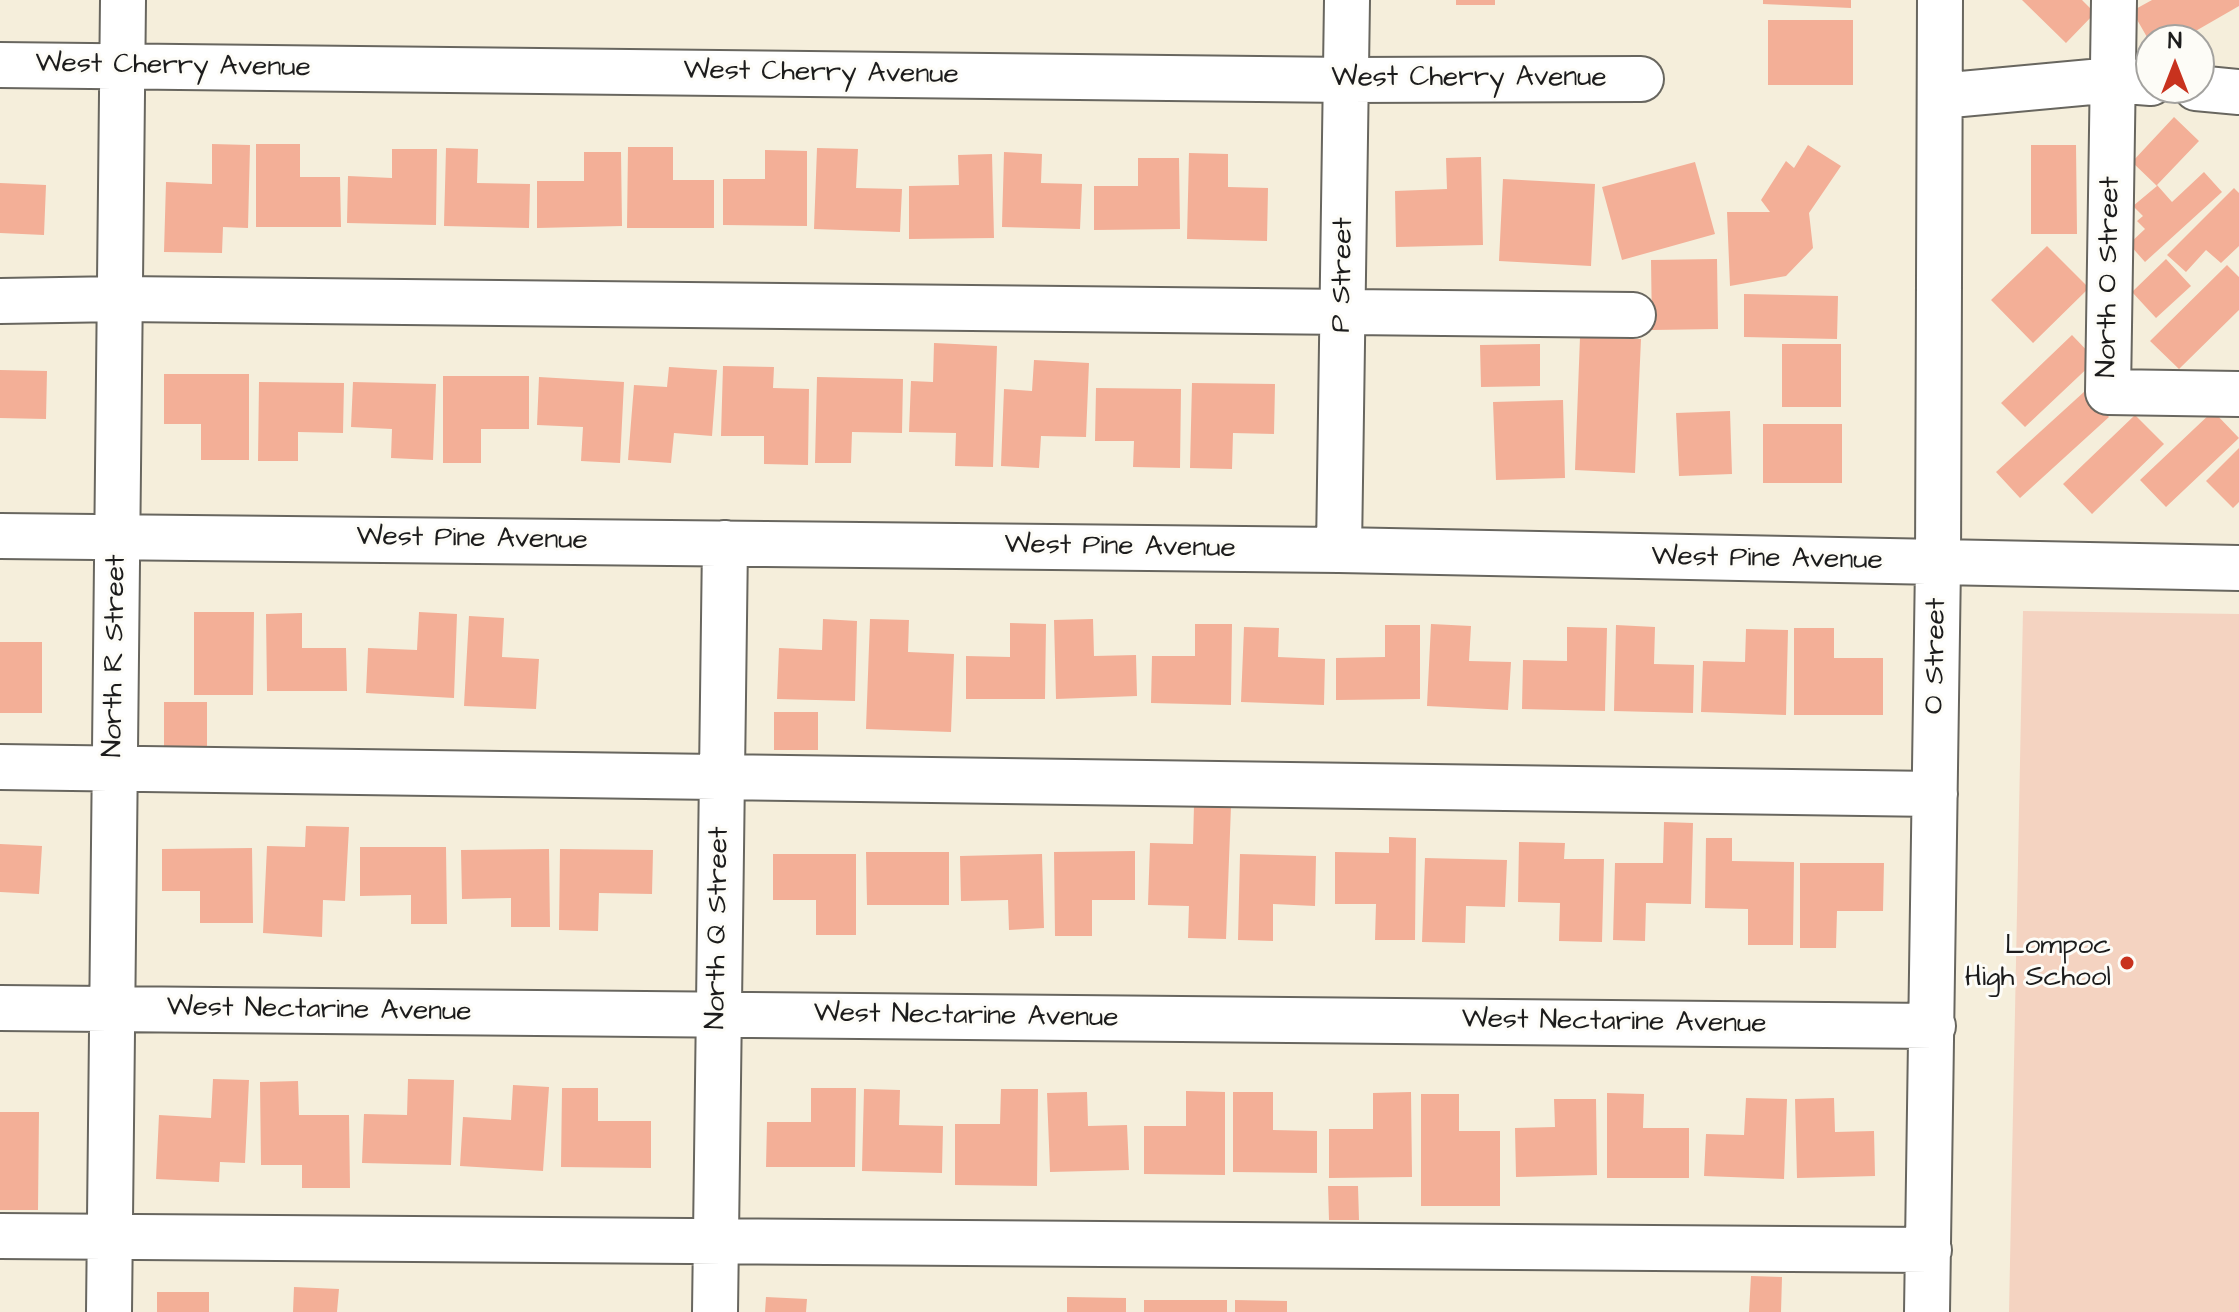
<!DOCTYPE html>
<html>
<head>
<meta charset="utf-8">
<style>
  body { margin:0 }
  #map { position:relative; width:2239px; height:1312px; overflow:hidden; background:#f5eedb; font-family:"Architects Daughter",sans-serif }
  canvas { display:block }
  .north { position:absolute; left:2135px; top:24px; width:80px; height:80px; box-sizing:border-box; background:#fdfcf7; border:2px solid #a3a29f; border-radius:50%; rotate:0deg; font-size:22px; font-weight:700; line-height:32px; text-align:center; color:#1c1c1c }
  .north::after { content:''; display:block; margin:auto; width:28px; height:36px; background:#c8321e; clip-path:polygon(50% 0,100% 100%,50% 72%,0 100%) }
</style>
</head>
<body>
<div id="map">
<canvas width="2239" height="1312"></canvas>
<div class="north">N</div>
</div>
<script>
const g = document.querySelector('canvas').getContext('2d');
g.lineJoin = 'round';
function fill(path, color) {
  g.fillStyle = color;
  g.fill(path, 'evenodd');
}
function toPath(rows) {
  const path = new Path2D();
  for (const r of rows) {
    path.moveTo(r[0], r[1]);
    for (let i = 2; i < r.length; i += 2) path.lineTo(r[i], r[i + 1]);
  }
  return path;
}
function trace(path, color, width, dash) {
  g.strokeStyle = color;
  g.lineWidth = width;
  g.lineCap = dash ? 'butt' : 'round';
  g.setLineDash(dash || []);
  g.stroke(path);
}
function drawText(font, color, halo, rows, align = 'center') {
  g.font = font + ' "Architects Daughter",sans-serif';
  g.lineWidth = 6;
  g.setLineDash([]);
  g.textBaseline = 'middle';
  g.strokeStyle = halo;
  g.fillStyle = color;
  for (const [text, x, y, turn = 0] of rows) {
    g.save();
    g.translate(x, y);
    g.rotate((+turn || 0) * Math.PI / 180);
    g.textAlign = isNaN(turn) ? turn : align;
    if (halo) g.strokeText(text, 0, 0);
    g.fillText(text, 0, 0);
    g.restore();
  }
}
fill(toPath([
  [2023,611,2239,614,2239,1312,2009,1312]
]), '#f4d3c1');
fill(toPath([
  [1456,0,1495,0,1495,5,1456,5],
  [1763,0,1851,0,1851,8,1763,4],
  [2022,0,2082,0,2095,13,2066,43],
  [2152,0,2239,0,2239,6,2180,40,2151,40,2151,44,2132,11],
  [1768,20,1853,20,1853,85,1768,85],
  [2174,117,2199,141,2157,185,2172,202,2204,172,2222,192,2145,262,2129,244,2145,229,2137,221,2143,216,2133,206,2157,186,2132,162],
  [212,144,250,145,248,228,223,227,222,253,164,252,166,182,212,184],
  [256,144,300,144,300,177,340,177,341,227,256,227],
  [1808,145,1841,166,1809,213,1813,248,1786,276,1730,286,1727,212,1770,212,1761,200,1786,161,1794,168],
  [2031,145,2076,145,2077,234,2031,234],
  [628,147,673,147,673,180,714,180,714,228,627,228],
  [446,148,478,149,477,183,530,184,529,228,444,226],
  [817,148,858,149,856,188,902,189,900,232,814,229],
  [392,149,437,149,436,225,347,223,348,176,392,178],
  [765,150,807,151,807,226,723,225,723,179,765,179],
  [584,152,621,152,622,226,537,228,537,181,584,181],
  [1004,152,1042,154,1041,183,1082,184,1080,229,1002,227],
  [1189,153,1228,154,1228,187,1268,188,1267,241,1187,239],
  [992,154,994,238,909,239,909,186,959,185,958,155],
  [1481,157,1483,245,1396,247,1395,191,1447,189,1446,158],
  [1138,158,1179,158,1180,229,1094,230,1094,186,1138,186],
  [1695,162,1715,234,1622,260,1602,187],
  [1503,179,1595,184,1591,266,1499,261],
  [0,183,46,185,44,235,0,233],
  [2234,188,2239,193,2239,246,2221,263,2206,250,2186,272,2167,255],
  [2047,246,2089,288,2033,343,1991,300],
  [1717,259,1718,329,1652,330,1651,260],
  [2166,259,2191,286,2156,318,2132,292],
  [2227,265,2239,277,2239,310,2179,369,2150,341],
  [1744,294,1838,296,1837,339,1744,337],
  [2072,335,2096,360,2025,427,2001,403],
  [1580,337,1641,339,1635,473,1575,470],
  [934,343,997,346,993,467,955,466,956,433,909,432,911,381,933,382],
  [1540,344,1540,386,1481,387,1480,345],
  [1782,344,1841,344,1841,407,1782,407],
  [1034,360,1089,363,1086,437,1041,436,1039,468,1001,466,1004,389,1032,391],
  [723,366,774,367,773,388,809,389,808,465,764,464,764,436,721,436],
  [669,367,717,370,712,436,674,433,671,463,628,460,634,385,667,387],
  [0,370,47,371,46,419,0,418],
  [164,374,249,374,249,460,201,460,201,424,164,424],
  [443,376,529,376,529,429,481,429,481,463,443,463],
  [539,377,624,382,620,463,581,461,583,427,537,425],
  [817,377,903,379,902,433,852,432,851,463,815,463],
  [259,382,344,383,343,433,298,432,298,461,258,461],
  [353,382,436,384,433,460,391,458,392,429,351,427],
  [1192,383,1275,384,1274,434,1233,433,1232,469,1190,468],
  [1096,388,1181,389,1180,468,1133,467,1134,441,1095,441],
  [2085,391,2109,417,2020,498,1996,472],
  [1563,400,1565,478,1496,480,1493,402],
  [1730,411,1732,474,1679,476,1676,413],
  [2213,411,2239,438,2166,507,2140,480],
  [2135,415,2164,444,2092,514,2063,484],
  [1763,424,1842,424,1842,483,1763,483],
  [2239,448,2239,502,2233,508,2206,481],
  [194,612,254,612,253,695,194,695],
  [419,612,457,614,454,698,366,693,368,648,417,650],
  [302,613,302,648,346,648,347,691,267,691,266,614],
  [469,616,504,618,502,657,539,659,536,709,464,706],
  [823,619,857,621,855,701,777,699,779,648,822,650],
  [870,619,909,620,908,652,954,654,951,732,866,729],
  [1093,619,1094,656,1136,655,1137,696,1056,699,1054,620],
  [1010,623,1046,624,1045,699,966,699,966,656,1010,657],
  [1195,624,1232,624,1231,705,1151,703,1152,656,1195,656],
  [1431,624,1471,626,1469,661,1511,662,1508,710,1427,706],
  [1385,625,1420,625,1420,699,1336,700,1336,658,1385,657],
  [1616,625,1655,627,1654,664,1694,665,1693,713,1614,711],
  [1244,627,1279,628,1278,657,1325,659,1324,705,1241,702],
  [1567,627,1607,628,1605,711,1522,709,1523,660,1567,661],
  [1794,628,1834,628,1834,658,1883,658,1883,715,1794,715],
  [1746,629,1788,630,1786,715,1701,712,1703,661,1745,662],
  [0,642,42,642,42,713,0,713],
  [164,702,207,702,207,746,164,746],
  [774,712,818,712,818,750,774,750],
  [1194,805,1231,806,1226,939,1188,938,1189,906,1148,905,1150,843,1193,844],
  [1664,822,1693,823,1691,904,1646,903,1645,941,1613,940,1615,863,1663,863],
  [306,826,349,827,345,901,323,900,322,937,263,933,267,846,305,847],
  [1389,837,1416,838,1415,940,1375,940,1376,904,1335,904,1335,852,1389,853],
  [1706,838,1732,838,1732,861,1794,862,1793,945,1748,945,1748,909,1705,908],
  [1519,842,1565,843,1564,859,1604,859,1602,942,1559,941,1560,903,1518,902],
  [0,844,42,846,39,894,0,892],
  [360,847,446,847,447,924,411,924,411,895,360,896],
  [252,848,253,923,200,923,200,891,162,891,162,849],
  [549,849,550,927,511,927,511,898,462,899,461,850],
  [560,849,653,850,652,894,599,893,598,931,559,930],
  [1135,851,1135,900,1092,900,1092,936,1055,936,1054,852],
  [866,852,949,852,949,905,867,905],
  [773,854,856,854,856,935,816,935,816,900,773,900],
  [1042,854,1044,928,1009,930,1008,900,961,901,960,856],
  [1240,854,1316,856,1315,906,1273,904,1273,941,1238,940],
  [1425,858,1507,860,1505,907,1466,906,1465,943,1422,942],
  [1800,863,1884,863,1883,911,1837,911,1836,948,1800,948],
  [213,1079,249,1080,245,1163,220,1162,219,1182,156,1179,159,1115,211,1118],
  [408,1079,454,1080,451,1165,362,1163,364,1114,407,1115],
  [298,1081,299,1115,349,1115,350,1188,302,1188,302,1165,261,1165,260,1082],
  [513,1085,549,1087,543,1171,460,1166,463,1117,511,1120],
  [562,1088,598,1088,598,1121,651,1121,651,1168,561,1167],
  [811,1088,856,1088,855,1167,766,1167,767,1122,811,1122],
  [864,1089,900,1090,899,1125,943,1126,942,1173,862,1171],
  [1001,1089,1038,1089,1037,1186,955,1185,955,1124,1000,1124],
  [1186,1091,1225,1092,1225,1175,1144,1174,1144,1126,1186,1126],
  [1087,1092,1088,1126,1127,1125,1129,1170,1050,1172,1047,1093],
  [1233,1092,1273,1092,1273,1130,1317,1131,1317,1173,1233,1172],
  [1411,1092,1412,1177,1329,1178,1329,1129,1373,1129,1373,1093],
  [1607,1093,1644,1094,1643,1128,1689,1128,1689,1178,1607,1178],
  [1421,1094,1459,1094,1459,1131,1500,1131,1500,1206,1421,1206],
  [1746,1098,1787,1099,1784,1179,1704,1176,1706,1134,1744,1135],
  [1834,1098,1835,1132,1874,1131,1875,1176,1797,1178,1795,1099],
  [1554,1099,1596,1099,1597,1175,1516,1177,1515,1128,1555,1127],
  [0,1112,39,1112,38,1210,0,1210],
  [1328,1186,1358,1186,1359,1220,1329,1220],
  [1751,1276,1782,1277,1781,1312,1749,1312],
  [294,1287,339,1289,337,1312,293,1312],
  [157,1292,209,1292,209,1312,157,1312],
  [766,1297,807,1299,806,1312,765,1312],
  [1067,1297,1126,1298,1126,1312,1067,1312],
  [1144,1300,1227,1300,1227,1312,1144,1312],
  [1235,1300,1287,1301,1287,1312,1235,1312]
]), '#f3af97');
const minor = toPath([
  [2114,0,2108,392,2239,394],
  [0,65,1348,80,1641,79],
  [2196,88,2239,92],
  [1940,96,2113,80,2151,83],
  [0,301,121,299,1633,315],
  [0,536,1339,550,2239,568],
  [1339,550,1347,0],
  [0,767,1935,794],
  [0,1008,1933,1026],
  [0,1236,1929,1250],
  [109,1312,123,0],
  [715,1312,725,543],
  [1927,1312,1938,564,1940,0]
]);
trace(minor, '#68665f', 48);
trace(minor, '#fff', 44);
for (const [x, y, r, color] of [
  [2127,963,8,"#c8321e"]
]) {
  const dot = new Path2D();
  dot.arc(x, y, r, 0, 2 * Math.PI);
  g.fillStyle = color;
  g.fill(dot);
  trace(dot, '#fdfcf7', 3);
}
drawText('28px', '#1c1c1c', '#fdfcf7', [
  ["West Cherry Avenue",173,67,1],
  ["West Cherry Avenue",821,74,1],
  ["West Cherry Avenue",1469,79],
  ["P Street",1344,275,-89],
  ["North O Street",2110,277,-89],
  ["West Pine Avenue",472,540,1],
  ["West Pine Avenue",1120,548,1],
  ["West Pine Avenue",1767,560,1],
  ["North R Street",116,656,-89],
  ["O Street",1937,656,-89],
  ["North Q Street",719,928,-89],
  ["West Nectarine Avenue",319,1011,1],
  ["West Nectarine Avenue",966,1017,1],
  ["West Nectarine Avenue",1614,1023,1]
]);
drawText('28px', '#1c1c1c', '#fdfcf7', [
  ["Lompoc",2111,947],
  ["High School",2111,979]
], 'right');
</script>
</body>
</html>
